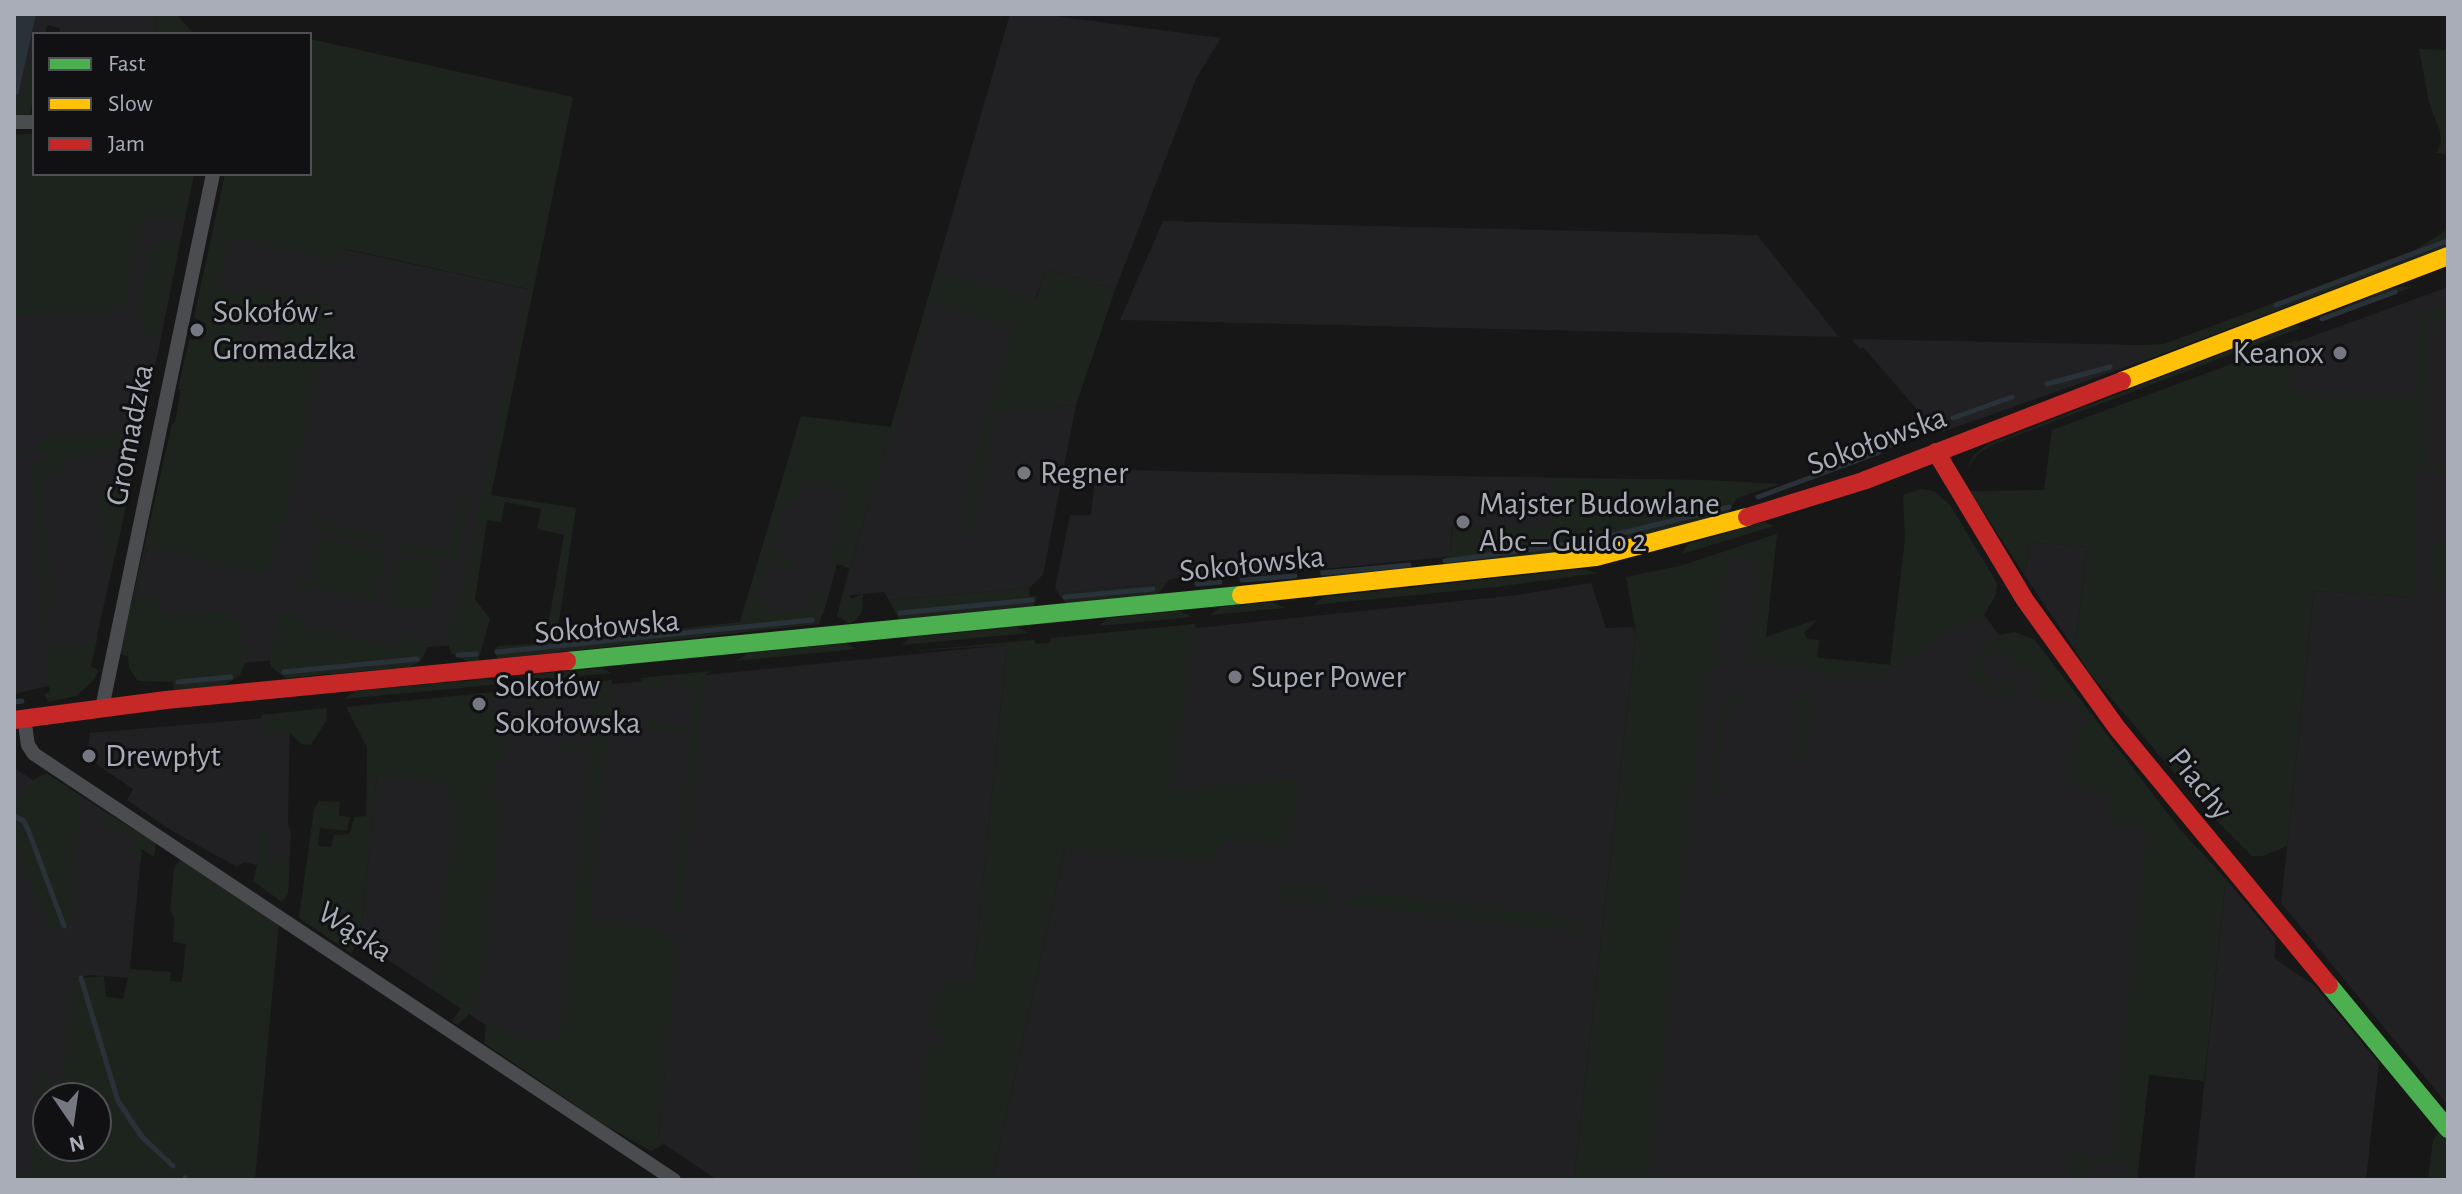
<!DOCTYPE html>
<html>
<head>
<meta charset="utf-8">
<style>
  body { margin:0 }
  #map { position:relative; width:2462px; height:1194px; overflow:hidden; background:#171717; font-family:"Alegreya Sans",sans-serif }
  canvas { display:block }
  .frame { position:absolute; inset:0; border:16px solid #a8adb8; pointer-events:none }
  .legend { position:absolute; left:32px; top:32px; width:280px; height:144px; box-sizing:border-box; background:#111113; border:2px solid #4d4f55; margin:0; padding:10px 14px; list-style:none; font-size:24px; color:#a8adb8 }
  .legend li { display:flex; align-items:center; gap:16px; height:40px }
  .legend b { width:40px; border:2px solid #4d4f55 }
  .north { position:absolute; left:32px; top:1082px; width:80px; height:80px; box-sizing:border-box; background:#111113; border:2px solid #4d4f55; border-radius:50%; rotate:167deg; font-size:22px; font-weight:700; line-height:32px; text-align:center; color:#a8adb8 }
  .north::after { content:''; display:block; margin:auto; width:28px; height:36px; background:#757880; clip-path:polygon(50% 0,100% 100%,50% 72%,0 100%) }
</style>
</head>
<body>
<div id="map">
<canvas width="2462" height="1194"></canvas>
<div class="frame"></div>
<ul class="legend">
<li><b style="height:10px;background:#4caf50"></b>Fast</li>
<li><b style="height:10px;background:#ffc107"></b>Slow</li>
<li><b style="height:10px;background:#c62828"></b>Jam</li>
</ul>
<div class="north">N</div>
</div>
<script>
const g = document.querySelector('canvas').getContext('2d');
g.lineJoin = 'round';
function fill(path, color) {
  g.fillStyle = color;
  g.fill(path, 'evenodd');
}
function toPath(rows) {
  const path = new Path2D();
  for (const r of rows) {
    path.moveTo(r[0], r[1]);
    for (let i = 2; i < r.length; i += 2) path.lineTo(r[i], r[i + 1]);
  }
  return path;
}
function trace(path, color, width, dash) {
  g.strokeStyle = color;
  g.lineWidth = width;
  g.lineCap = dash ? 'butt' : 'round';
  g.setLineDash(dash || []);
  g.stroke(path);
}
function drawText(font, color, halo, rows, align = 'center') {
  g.font = font + ' "Alegreya Sans",sans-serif';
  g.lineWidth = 6;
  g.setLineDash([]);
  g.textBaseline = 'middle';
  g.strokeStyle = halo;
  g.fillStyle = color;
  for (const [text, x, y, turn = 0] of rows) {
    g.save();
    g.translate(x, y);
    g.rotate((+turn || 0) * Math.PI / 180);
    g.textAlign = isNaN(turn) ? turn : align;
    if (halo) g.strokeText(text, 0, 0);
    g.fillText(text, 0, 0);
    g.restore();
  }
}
fill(toPath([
  [14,14,158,14,154,34,59,34,60,28,47,25,45,34,34,34,34,86,14,112],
  [1010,14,1039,14,1221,38,1197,77,1115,290,1046,268,998,411,1076,405,1043,575,1029,588,889,600,884,592,842,596],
  [34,134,34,174,194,174,145,417,137,421,133,438,132,445,140,444,90,667,51,685,14,694,14,135],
  [215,221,531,290,453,645,148,671,126,641,167,459,300,416,178,389,189,340,200,338,204,323,194,317],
  [1163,221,1757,235,1839,337,1120,320],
  [2448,287,2448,1105,2281,903,2314,591,2413,597,2246,396,2156,393],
  [1852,339,2141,345,2146,360,1942,432,1933,428,1863,347,1860,349],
  [1096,469,1202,472,1705,480,1627,530,1452,527,1450,556,1445,557,1232,578,1188,581,1186,577,1169,579,1167,583,1058,593,1055,588,1070,515,1091,515],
  [784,474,856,495,823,615,740,622],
  [1777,534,1763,652,1890,665,1980,609,1998,634,2036,642,2178,827,2137,1180,1639,1180,1714,555],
  [2029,542,2087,547,2075,650,2025,576],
  [1591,583,1606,628,1634,627,1636,633,1574,1180,992,1180,1065,848,1066,637,1195,624,1196,628,1517,595],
  [1007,645,953,1180,717,1180,658,1140,678,939,566,1079,360,941,384,707],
  [290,716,288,825,291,832,288,894,255,872,257,865,243,862,237,867,172,831,127,800,133,789,87,758,90,733],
  [14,768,33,780,46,773,143,836,129,978,91,975,74,979,174,1180,14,1180],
  [48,1098,96,1098,96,1146,48,1146],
  [2226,879,2276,939,2274,958,2315,986,2379,1063,2366,1180,2194,1180]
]), '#212123');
fill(toPath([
  [158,14,176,14,194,34,154,34],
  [310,39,573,97,491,495,576,508,556,642,740,622,801,416,891,427,936,271,1036,300,1046,268,1115,290,1076,405,997,412,972,534,964,532,969,504,965,503,978,443,1014,329,932,303,895,432,890,431,842,595,850,595,851,599,863,594,862,611,856,620,850,624,837,616,849,568,837,564,835,569,829,558,847,493,807,481,802,482,803,493,792,491,788,506,783,505,772,553,791,559,791,567,769,561,757,601,780,609,760,611,759,615,782,613,808,608,815,594,829,593,819,624,497,659,495,649,498,646,545,643,564,535,537,529,541,509,505,502,501,522,487,520,475,599,490,619,478,661,467,661,451,653,445,632,459,600,528,289,346,249,342,262,230,237,219,290,249,296,251,289,333,303,323,350,280,342,283,330,246,322,239,358,275,366,278,354,320,363,286,519,282,519,277,545,265,575,147,546,134,607,139,599,149,594,157,597,161,608,171,615,222,611,231,613,235,626,245,631,240,644,251,649,240,675,223,686,174,690,173,682,138,681,129,668,128,656,120,654,172,424,175,423,189,340,200,338,204,323,194,317,225,174,310,174],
  [34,47,34,93,30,114,14,116,14,99,22,100],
  [2419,49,2448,50,2448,154,2436,153,2441,144,2440,132,2429,102],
  [34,134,34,174,194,174,184,222,145,214,127,294,123,303,110,312,14,316,14,135],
  [2448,229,2448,246,2146,360,2141,345,2164,344,2333,281,2415,250],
  [181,236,159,336,147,335,138,308,149,257,159,242],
  [2415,286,2336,316,2321,321,2323,316,2389,288],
  [2448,304,2448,316,2425,325,2427,463,2448,463,2448,468,2416,471,2414,597,2314,591,2287,846,2263,856,2252,856,2204,808,2088,671,2075,650,2087,547,2029,542,2025,576,1970,491,2044,490,2052,430,2297,340,2291,370,2297,396,2416,398,2418,316],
  [2295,325,2301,328,1992,445,1978,454,1966,470,1974,455,1987,445],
  [119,433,133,438,132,446,67,459,68,471,42,473,53,612,46,613,49,649,87,646,88,636,98,635,91,667,99,670,92,682,76,696,49,702,44,694,50,692,31,466,14,469,46,460,44,451,14,452,14,449,40,448,40,441,47,441,47,435],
  [1552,478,1705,480,1780,484,1737,498,1727,514,1617,543,1516,559,1445,564,1445,557,1450,555,1453,526,1550,528],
  [130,489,112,567,107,567,100,494],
  [1921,489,1934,491,1950,505,1997,583,1996,594,1983,617,1946,632,1875,678,1810,673,1810,667,1754,660,1751,666,1745,664,1742,659,1748,659,1758,572,1752,571,1754,556,1727,559,1716,655,1727,657,1712,667,1706,675,1649,1180,1574,1180,1636,633,1626,577,1683,565,1777,534,1766,637,1818,619,1804,633,1807,639,1819,640,1817,658,1890,665,1905,539,1903,495],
  [463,491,471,493,456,562,401,550,402,542,449,551],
  [316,512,322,513,320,523,386,538,384,546,312,530],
  [1764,522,1774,526,1682,554,1688,544],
  [319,537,386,552,375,601,311,587,308,599,299,592,294,578,310,581],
  [2432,543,2448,543,2448,589,2434,589],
  [397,555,442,565,429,610,387,604],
  [1409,564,1406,570,1323,579,1320,575,1320,570],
  [1583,569,1598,573,1497,587,1313,605,1324,597],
  [1167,583,1158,594,1067,605,1058,593],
  [1029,588,1030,597,1037,596,1033,607,899,619,889,600],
  [1272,602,1286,608,1210,615,1220,607],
  [293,611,299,612,297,625,399,647,402,635,425,640,427,650,420,662,410,667,286,678,271,667,268,653,281,617],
  [1181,611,1192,617,1099,626,1107,618],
  [1195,624,1173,790,1301,778,1288,846,1227,839,1208,863,1065,848,992,1180,914,1180,927,1046,939,1047,941,1028,929,1027,933,995,948,981,973,981,1007,645,899,652,1034,640,1036,644,1050,643,1051,638],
  [1017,627,1028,633,902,645,910,637],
  [2014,632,2034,639,2178,827,2226,879,2204,1081,2149,1075,2137,1180,2125,1180,2126,1162,2093,1159,2090,1180,2067,1180,2070,1153,2114,1157,2116,1145,2112,1144,2148,827,2108,822,2111,793,2068,785,2075,726,2087,727,2087,721,2074,703,2029,697,2037,695,2039,669,2019,666,2018,678,2013,678,2015,667,2011,657,2002,651,1993,652,1983,658,1983,677,1998,686,2017,680,2016,692,2023,696,1989,693,1973,680,1970,663,1984,645,1995,636],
  [846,643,856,649,735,661,749,653],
  [602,668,611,673,525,681,537,674],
  [712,671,706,674,682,912,672,911,690,734,645,728,648,721,654,719,662,725,690,728,694,690,679,689,678,678,662,680,663,690,656,691,646,688,640,678],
  [487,679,501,684,344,699,355,691],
  [612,680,590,920,661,929,661,937,679,939,658,1140,664,1144,651,1151,603,1124,484,1043,486,1025,493,1023,512,1036,559,1040,568,965,590,753,558,749,558,744,564,739,573,746,589,747,594,701,591,697,533,703,530,692,523,693,523,689],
  [1739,690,1744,693,1744,702,1731,701,1729,722,1722,721,1718,789,1710,795,1719,720,1725,703],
  [504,691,505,694,493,696,491,712,504,714,504,759,495,759,492,804,502,805,486,956,475,1009,457,1025,452,1021,461,1008,432,989,456,807,451,794,444,786,422,780,377,777,360,941,351,953,299,918,314,809,319,801,340,802,339,816,350,817,347,831,320,828,318,846,331,847,334,835,350,834,354,817,366,816,367,747,346,707],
  [1804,691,1811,696,1813,704,1807,758,1795,757,1800,696],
  [327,708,326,721,311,745,301,744,290,733,264,734,261,715],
  [46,773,81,796,69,927,55,931,49,927,14,847,15,809,34,780],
  [105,812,156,843,154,857,142,849,141,857,133,853,136,842,105,822],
  [257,829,270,829,269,858,290,859,288,894,282,902,253,881,259,860],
  [181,858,279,923,255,1180,29,1180,40,1072,47,1073,47,1082,62,1083,72,979,104,976,106,997,123,999,130,969,171,972,170,981,182,982,186,944,173,942,174,919,170,909,174,869],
  [48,1098,96,1098,96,1146,48,1146],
  [1283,884,1333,889,1332,904,1281,899],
  [1357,892,1557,915,1584,924,1583,932,1343,905],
  [2439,1131,2448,1140,2448,1180,2428,1180,2433,1140]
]), '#1d241e');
fill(toPath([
  [14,14,36,14,18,95,14,94]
]), '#2a3239');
trace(toPath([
  [2276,305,2447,241],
  [2322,319,2395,292],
  [2047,384,2110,367],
  [1953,418,2012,397],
  [1758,497,1877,453,1905,436],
  [1445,561,1585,542,1729,507],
  [1323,573,1409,565],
  [1242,580,1295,576],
  [1197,584,1220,582],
  [1065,597,1153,589],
  [900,613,1032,600],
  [497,652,812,620],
  [458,655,476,654],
  [284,672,417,659],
  [178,682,231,677],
  [14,702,22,701],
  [14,816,24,821,29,832,64,926],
  [81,978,118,1101,142,1137,173,1166],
  [185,1178,187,1180]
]), '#2a3239', 5);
trace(toPath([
  [14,122,34,122],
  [102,708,213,174],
  [24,718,28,745,34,754,674,1180]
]), '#4b4c50', 14);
trace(toPath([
  [567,661,1241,595],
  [2329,985,2448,1129]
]), '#4caf50', 18);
trace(toPath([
  [2122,381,2448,256],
  [1241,595,1596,557,1747,517]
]), '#ffc107', 18);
trace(toPath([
  [1936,452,2025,600,2117,728,2329,985],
  [1747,517,1863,481,2122,381],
  [14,720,166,700,567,661]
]), '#c62828', 18);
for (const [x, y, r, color] of [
  [197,330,8,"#757880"],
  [2340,353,8,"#757880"],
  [1024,473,8,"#757880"],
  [1463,522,8,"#757880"],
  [1235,677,8,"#757880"],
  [479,704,8,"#757880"],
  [89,756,8,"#757880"]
]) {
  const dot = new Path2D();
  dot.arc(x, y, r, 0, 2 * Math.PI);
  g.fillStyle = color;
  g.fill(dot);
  trace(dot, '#111113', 3);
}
drawText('32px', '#a8adb8', '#111113', [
  ["Sokołów -",213,312],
  ["Gromadzka",213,349],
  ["Keanox",2324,353,"right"],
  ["Regner",1040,473],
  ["Majster Budowlane",1479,504],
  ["Abc – Guido 2",1479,541],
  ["Super Power",1251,677],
  ["Sokołów",495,686],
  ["Sokołowska",495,723],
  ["Drewpłyt",105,756]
], 'left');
drawText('32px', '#a8adb8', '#111113', [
  ["Gromadzka",130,435,-79],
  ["Sokołowska",1877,441,-20],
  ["Sokołowska",1252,564,-6],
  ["Sokołowska",607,627,-5],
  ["Piachy",2200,784,51],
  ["Wąska",355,932,34]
]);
</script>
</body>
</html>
